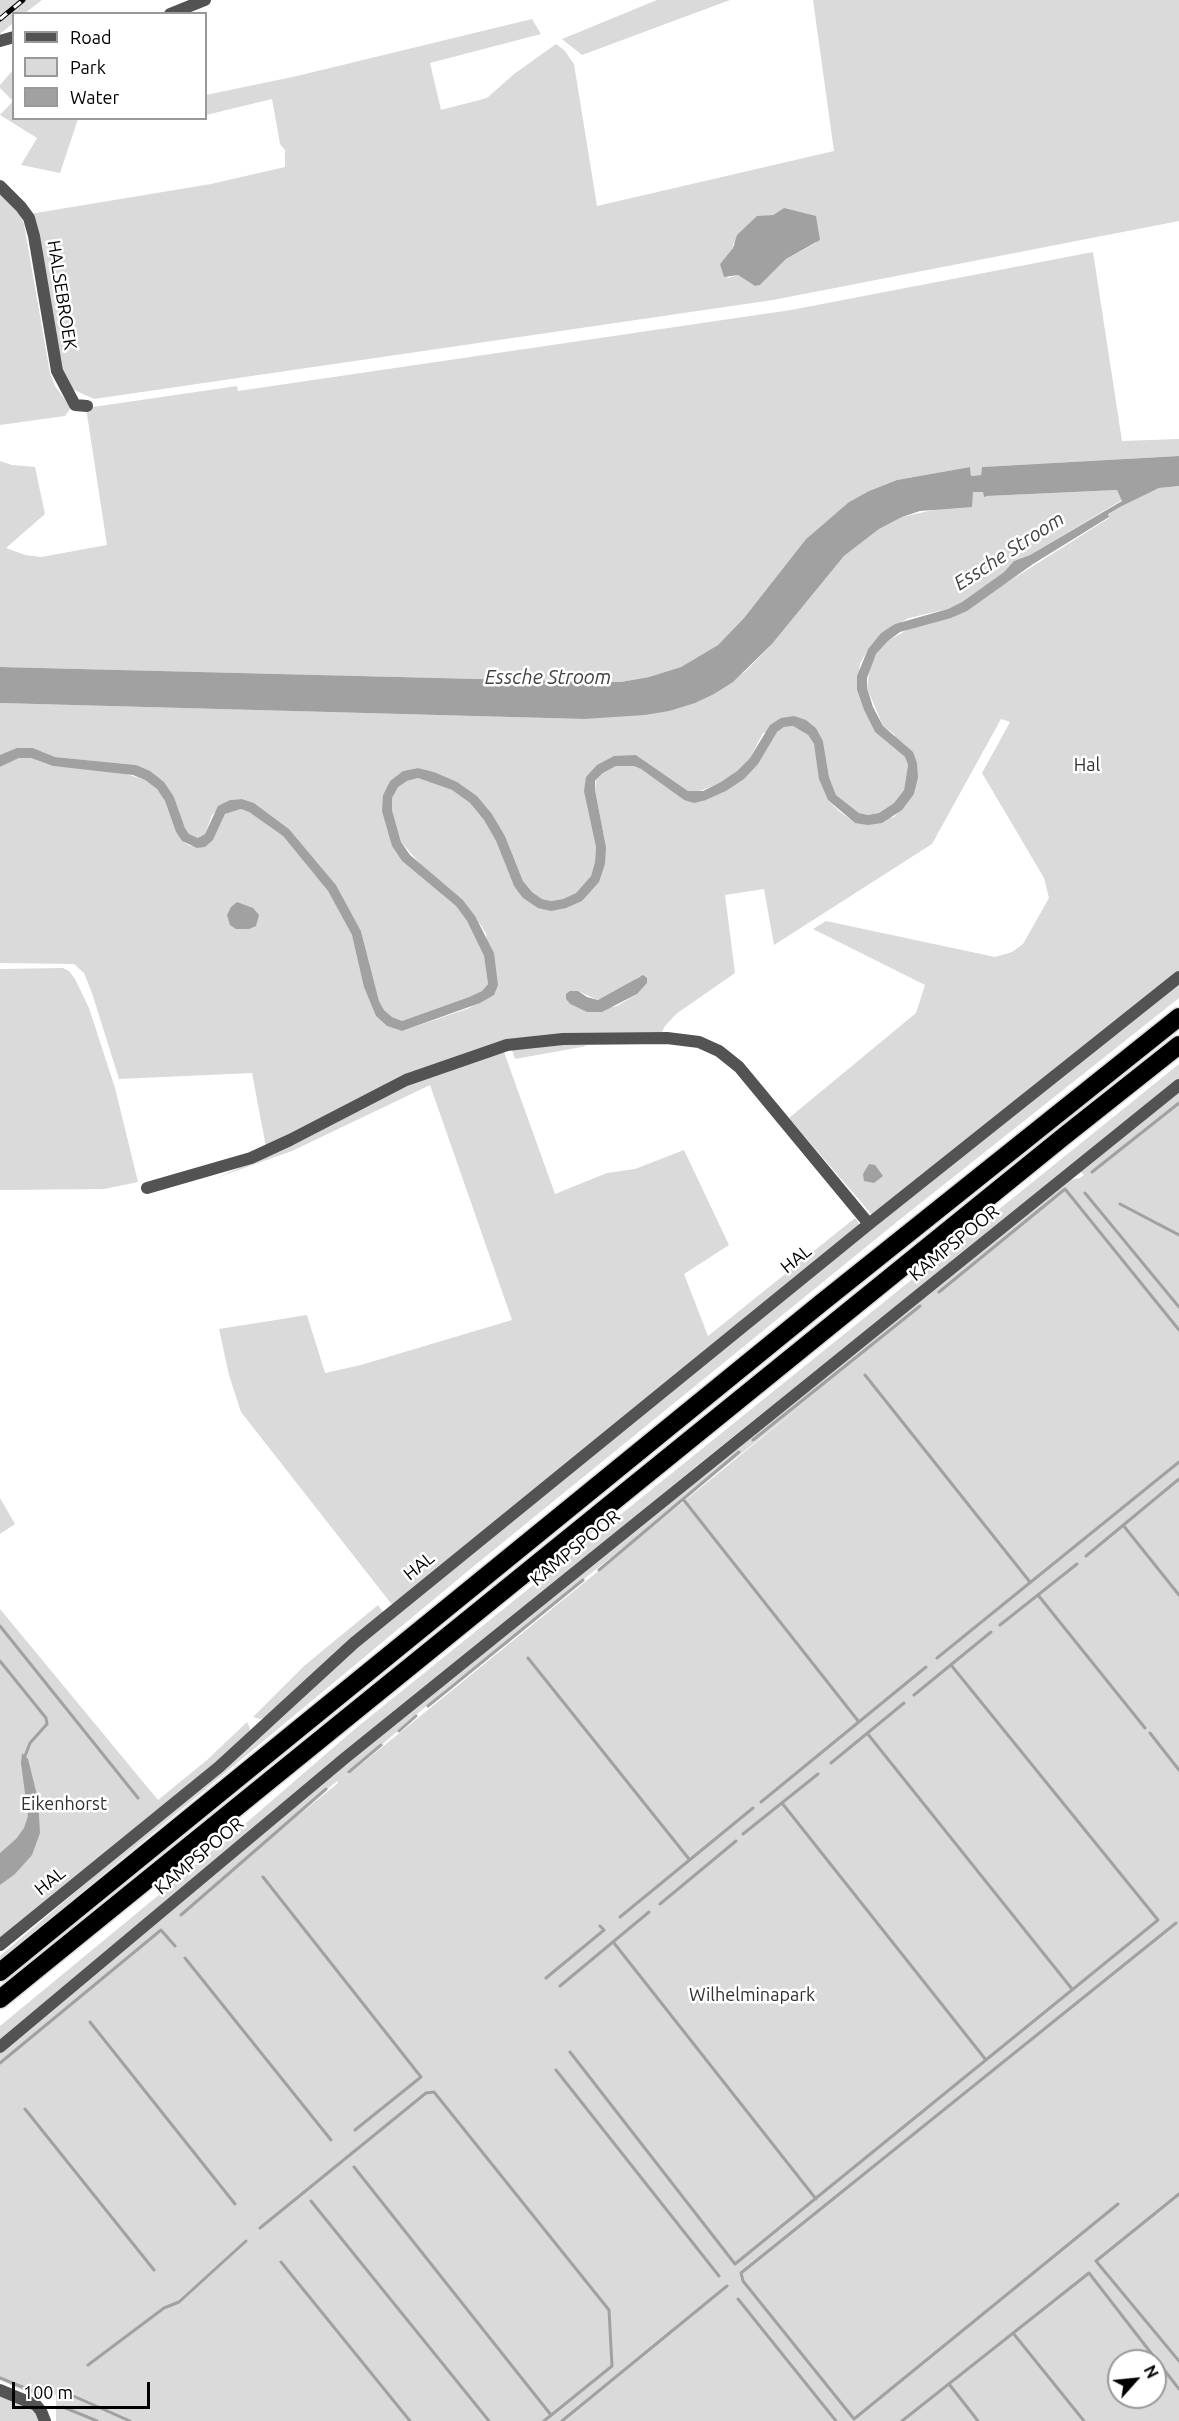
<!DOCTYPE html>
<html>
<head>
<meta charset="utf-8">
<style>
  body { margin:0 }
  #map { position:relative; width:1179px; height:2421px; overflow:hidden; background:#fff; font-family:Ubuntu,sans-serif }
  canvas { display:block }
  .legend { position:absolute; left:12px; top:12px; width:195px; height:108px; box-sizing:border-box; background:#fff; border:2px solid #999; margin:0; padding:8px 10px; list-style:none; font-size:18px; color:#000 }
  .legend li { display:flex; align-items:center; gap:12px; height:30px }
  .legend b { width:30px; border:2px solid #999 }
  .north { position:absolute; left:1107px; top:2349px; width:60px; height:60px; box-sizing:border-box; background:#fff; border:2px solid #999; border-radius:50%; rotate:63deg; font-size:16px; font-weight:700; line-height:24px; text-align:center; color:#000 }
  .north::after { content:''; display:block; margin:auto; width:21px; height:27px; background:#000; clip-path:polygon(50% 0,100% 100%,50% 72%,0 100%) }
  .scale { position:absolute; left:12px; top:2382px; width:138px; height:27px; box-sizing:border-box; border:3px solid #000; border-top:0; padding-left:8px; font-size:18px; line-height:21px; white-space:nowrap; color:#000; -webkit-text-stroke:4px #fff; paint-order:stroke }
</style>
</head>
<body>
<div id="map">
<canvas width="1179" height="2421"></canvas>
<ul class="legend">
<li><b style="height:8px;background:#535353"></b>Road</li>
<li><b style="height:16px;background:#dadada"></b>Park</li>
<li><b style="height:16px;background:#a1a1a1"></b>Water</li>
</ul>
<div class="north">N</div>
<div class="scale">100 m</div>
</div>
<script>
const g = document.querySelector('canvas').getContext('2d');
g.lineJoin = 'round';
function fill(path, color) {
  g.fillStyle = color;
  g.fill(path, 'evenodd');
}
function toPath(rows) {
  const path = new Path2D();
  for (const r of rows) {
    path.moveTo(r[0], r[1]);
    for (let i = 2; i < r.length; i += 2) path.lineTo(r[i], r[i + 1]);
  }
  return path;
}
function trace(path, color, width, dash) {
  g.strokeStyle = color;
  g.lineWidth = width;
  g.lineCap = dash ? 'butt' : 'round';
  g.setLineDash(dash || []);
  g.stroke(path);
}
function drawText(font, color, halo, rows, align = 'center') {
  g.font = font + ' Ubuntu,sans-serif';
  g.lineWidth = 5;
  g.setLineDash([]);
  g.textBaseline = 'middle';
  g.strokeStyle = halo;
  g.fillStyle = color;
  for (const [text, x, y, turn = 0] of rows) {
    g.save();
    g.translate(x, y);
    g.rotate((+turn || 0) * Math.PI / 180);
    g.textAlign = isNaN(turn) ? turn : align;
    if (halo) g.strokeText(text, 0, 0);
    g.fillText(text, 0, 0);
    g.restore();
  }
}
fill(toPath([
  [0,0,42,0,25,13,14,14,13,23,0,34],
  [657,0,730,0,582,55,562,39],
  [813,0,1179,0,1179,221,773,300,94,399,72,389,61,372,30,214,211,184,285,167,285,150,280,144,272,99,206,115,206,95,297,76,532,19,541,34,430,63,441,110,487,98,514,74,556,44,564,50,574,64,597,206,834,151],
  [784,208,818,227,816,243,786,259,760,285,755,286,738,275,728,278,720,264,733,248,733,244,768,215,773,215],
  [13,70,14,101,13,101,0,88,0,85],
  [13,101,14,118,78,119,60,173,21,165,37,138,0,115],
  [0,191,18,211,24,224,50,373,55,386,71,408,65,416,0,425],
  [1093,252,1122,441,1179,439,1179,456,982,467,981,475,971,476,970,467,897,480,869,491,849,502,806,539,744,618,718,645,681,667,649,677,621,682,597,682,0,667,0,461,12,465,35,467,45,514,6,548,25,555,41,557,107,545,86,408,237,386,238,391,791,310],
  [1179,486,1179,971,872,1215,789,1118,916,1013,925,985,813,929,826,921,995,957,1012,952,1023,944,1049,898,1044,878,982,773,1010,722,1001,719,932,844,774,945,764,889,725,895,735,973,676,1014,665,1026,661,1034,509,1042,266,1147,252,1073,119,1079,92,993,84,973,74,964,0,963,0,767,19,758,31,758,53,766,120,772,145,780,157,789,165,801,176,832,182,841,190,846,213,840,225,814,241,809,249,812,283,836,328,891,352,935,376,1016,387,1026,402,1031,467,1009,494,995,486,933,463,900,423,867,401,842,392,810,392,798,397,787,407,781,418,778,452,790,470,803,484,820,496,841,514,886,538,908,582,901,606,847,595,790,596,781,603,773,616,766,634,765,641,769,684,800,706,800,726,791,777,732,784,727,793,726,808,735,814,744,828,800,839,811,855,823,894,817,914,794,918,778,894,734,883,726,867,688,870,667,876,654,888,641,912,627,951,618,1109,518,1108,514,1120,507,1159,488],
  [640,976,637,994,617,1006,587,1012,570,1004,566,999,578,991,598,1000,614,993],
  [1117,490,1122,500,1030,555,1014,561,1004,572,962,602,948,609,909,618,881,633,868,649,860,664,857,690,864,710,875,732,905,757,908,765,904,790,894,803,879,813,868,815,859,813,836,795,829,777,823,741,816,728,806,720,763,733,750,758,737,771,721,783,694,793,688,791,636,755,586,777,596,847,595,862,591,876,576,893,563,899,551,901,542,899,532,892,523,881,505,836,492,814,477,796,456,782,434,772,418,768,403,771,390,781,383,795,392,846,402,861,456,906,467,921,484,956,488,984,482,991,469,997,402,1021,392,1017,384,1010,379,1001,361,931,336,885,289,829,254,803,242,799,230,800,212,815,205,834,198,838,189,834,185,828,174,797,136,765,55,757,33,748,0,755,0,703,584,719,714,694,746,671,772,644,844,556,879,529,902,517,933,510,972,492,983,492,984,496,987,496],
  [63,968,69,971,75,979,89,1008,115,1088,138,1182,104,1189,0,1190,0,969],
  [1179,984,1179,998,898,1221,474,1566,0,1960,0,1956,165,1816,330,1668,617,1433],
  [576,1043,587,1046,515,1059,512,1050],
  [504,1052,555,1194,607,1173,635,1169,684,1150,729,1245,684,1274,708,1336,855,1218,860,1225,393,1606,241,1412,229,1375,219,1329,307,1315,325,1373,361,1365,512,1320,430,1085,292,1151,216,1178,264,1157,402,1086],
  [1179,1064,1179,1079,693,1469,0,2042,0,2026,246,1823,356,1728],
  [1179,1090,1179,2421,56,2421,56,2395,45,2390,39,2398,0,2380,0,2050,255,1837,1071,1180,1080,1178,1084,1175,1078,1170],
  [807,1401,348,1775,347,1775,446,1689],
  [337,1781,338,1783,273,1836,285,1825],
  [1119,2361,1155,2361,1155,2397,1119,2397],
  [0,1498,15,1524,0,1534],
  [378,1605,384,1613,322,1665,266,1717,260,1719,253,1717,304,1666],
  [0,1609,158,1800,207,1760,247,1722,250,1728,249,1733,239,1743,0,1939],
  [0,2395,34,2410,40,2421,0,2421]
]), '#dadada');
fill(toPath([
  [784,208,816,216,820,240,786,259,760,285,755,286,738,275,724,277,720,264,733,248,737,235,757,216,773,215],
  [1179,456,1179,486,1159,488,1120,507,1108,514,1109,517,1033,564,967,611,951,618,900,632,888,641,876,654,867,678,867,688,873,707,883,726,913,752,917,763,918,778,914,794,902,810,882,823,868,825,855,823,828,800,819,779,814,744,808,735,793,726,784,727,777,732,758,764,744,779,726,791,706,800,694,803,684,800,641,769,634,766,616,766,603,773,595,781,595,790,606,847,605,864,599,882,582,901,566,908,551,911,538,908,523,898,514,886,496,841,484,820,470,803,452,790,418,778,407,781,398,787,392,798,392,810,401,842,410,855,463,900,475,916,494,953,498,985,494,995,480,1003,402,1031,387,1026,376,1016,364,987,352,935,328,891,283,836,249,812,241,809,225,814,213,840,205,847,197,848,182,841,176,832,165,801,157,789,145,780,133,775,53,766,31,758,19,758,0,767,0,755,17,748,33,748,55,757,136,765,150,771,164,782,174,797,185,828,189,834,198,838,205,834,218,806,230,800,242,799,254,803,289,829,336,885,361,931,379,1001,384,1010,392,1017,402,1021,469,997,482,991,488,984,484,956,467,921,456,906,402,861,392,846,382,811,383,795,390,781,403,771,418,768,434,772,457,782,477,796,492,814,505,836,523,881,532,892,542,899,551,901,563,899,576,893,591,876,595,862,596,847,584,791,586,777,597,765,614,756,636,755,688,791,703,791,721,782,737,771,750,758,770,725,781,718,794,716,806,720,816,728,823,741,829,777,836,795,859,813,868,815,879,813,894,803,904,790,908,765,905,757,875,732,864,710,857,690,857,676,868,649,881,633,895,624,948,609,962,602,1004,572,1014,561,1030,555,1122,501,1117,490,987,496,984,497,983,492,973,492,972,507,920,511,902,517,879,529,844,556,772,644,733,682,714,694,695,703,669,711,645,715,584,719,0,703,0,667,597,682,621,682,649,677,681,667,718,645,744,618,806,539,849,502,869,491,897,480,970,467,971,476,981,475,982,467],
  [237,902,253,908,259,915,256,926,249,929,236,929,230,925,227,915,231,907],
  [643,975,647,978,647,983,637,994,602,1012,587,1012,570,1004,566,999,566,994,570,991,578,991,587,997,598,1000],
  [869,1164,875,1165,883,1176,874,1183,864,1181,863,1174],
  [22,1753,28,1759,38,1799,40,1833,32,1855,15,1874,0,1885,0,1853,16,1839,24,1828,28,1816,21,1763]
]), '#a1a1a1');
trace(toPath([
  [1092,1172,1179,1103],
  [1085,1193,1179,1307],
  [1120,1204,1179,1235],
  [939,1292,1065,1189,1179,1330],
  [865,1375,1030,1582],
  [753,1440,920,1306],
  [683,1499,859,1722],
  [1123,1525,1179,1595],
  [1086,1556,1179,1479],
  [599,1570,739,1452],
  [1038,1595,1145,1728],
  [1000,1625,1077,1564],
  [0,1626,138,1798],
  [528,1658,689,1859],
  [937,1658,1179,1462],
  [0,1661,46,1718,47,1724,30,1743,25,1756],
  [914,1695,991,1632],
  [428,1706,583,1580],
  [399,1731,416,1716],
  [867,1733,1072,1989],
  [1150,1733,1179,1770],
  [831,1763,904,1703],
  [349,1772,381,1745],
  [761,1802,926,1667],
  [782,1803,986,2060],
  [743,1834,818,1774],
  [263,1877,421,2077,355,2130],
  [660,1904,736,1841],
  [181,1915,326,1789],
  [620,1917,753,1808],
  [614,1943,816,2199],
  [185,1958,331,2140],
  [546,1978,604,1930,600,1926],
  [560,1986,649,1912],
  [90,2022,235,2204],
  [570,2052,735,2264,1158,1920,951,1665],
  [0,2063,161,1930,175,1946],
  [556,2070,719,2276],
  [25,2109,154,2270],
  [354,2167,551,2415],
  [1179,2194,1096,2261,1179,2361],
  [311,2201,489,2421],
  [1118,2204,854,2419,743,2281,741,2273,1176,1923],
  [260,2228,426,2093,434,2092,609,2310,612,2366,544,2421],
  [281,2262,410,2421],
  [738,2299,836,2421],
  [1013,2333,1084,2421],
  [88,2365,164,2308,179,2302,246,2241],
  [0,2378,37,2393],
  [949,2384,978,2421],
  [62,2391,130,2421],
  [63,2407,97,2421],
  [562,2421,727,2286],
  [902,2421,1089,2273,1179,2389]
]), '#a1a1a1', 3);
const highway = toPath([
  [0,1972,820,1304,1179,1017],
  [0,1999,1063,1137,1179,1045]
]);
trace(highway, '#dbdbdb', 21);
trace(toPath([
  [170,14,205,0],
  [0,41,14,37],
  [0,186,21,207,29,218,34,236,57,371,75,405,87,406],
  [147,1188,251,1158,290,1140,406,1080,507,1045,563,1039,667,1038,699,1042,719,1051,739,1067,869,1224],
  [0,1945,219,1767,354,1643,869,1224,1179,977],
  [0,2047,345,1758,1179,1085],
  [0,2390,36,2405,41,2411,45,2421]
]), '#535353', 12);
trace(highway, '#000', 18);
const rail = toPath([
  [0,19,23,0]
]);
trace(rail, '#000', 5);
trace(rail, '#fff', 3, [9]);
drawText('18px', '#000', '#fff', [
  ["HALSEBROEK",62,295,81],
  ["KAMPSPOOR",954,1243,-39],
  ["HAL",796,1259,-39],
  ["KAMPSPOOR",575,1548,-39],
  ["HAL",419,1566,-39],
  ["KAMPSPOOR",199,1856,-40],
  ["HAL",50,1881,-39]
]);
drawText('18px', '#313131', '#fff', [
  ["Hal",1087,765],
  ["Eikenhorst",64,1804],
  ["Wilhelminapark",752,1995]
]);
drawText('italic 20px', '#424242', '#fff', [
  ["Essche Stroom",1009,551,-33],
  ["Essche Stroom",548,677]
]);
</script>
</body>
</html>
